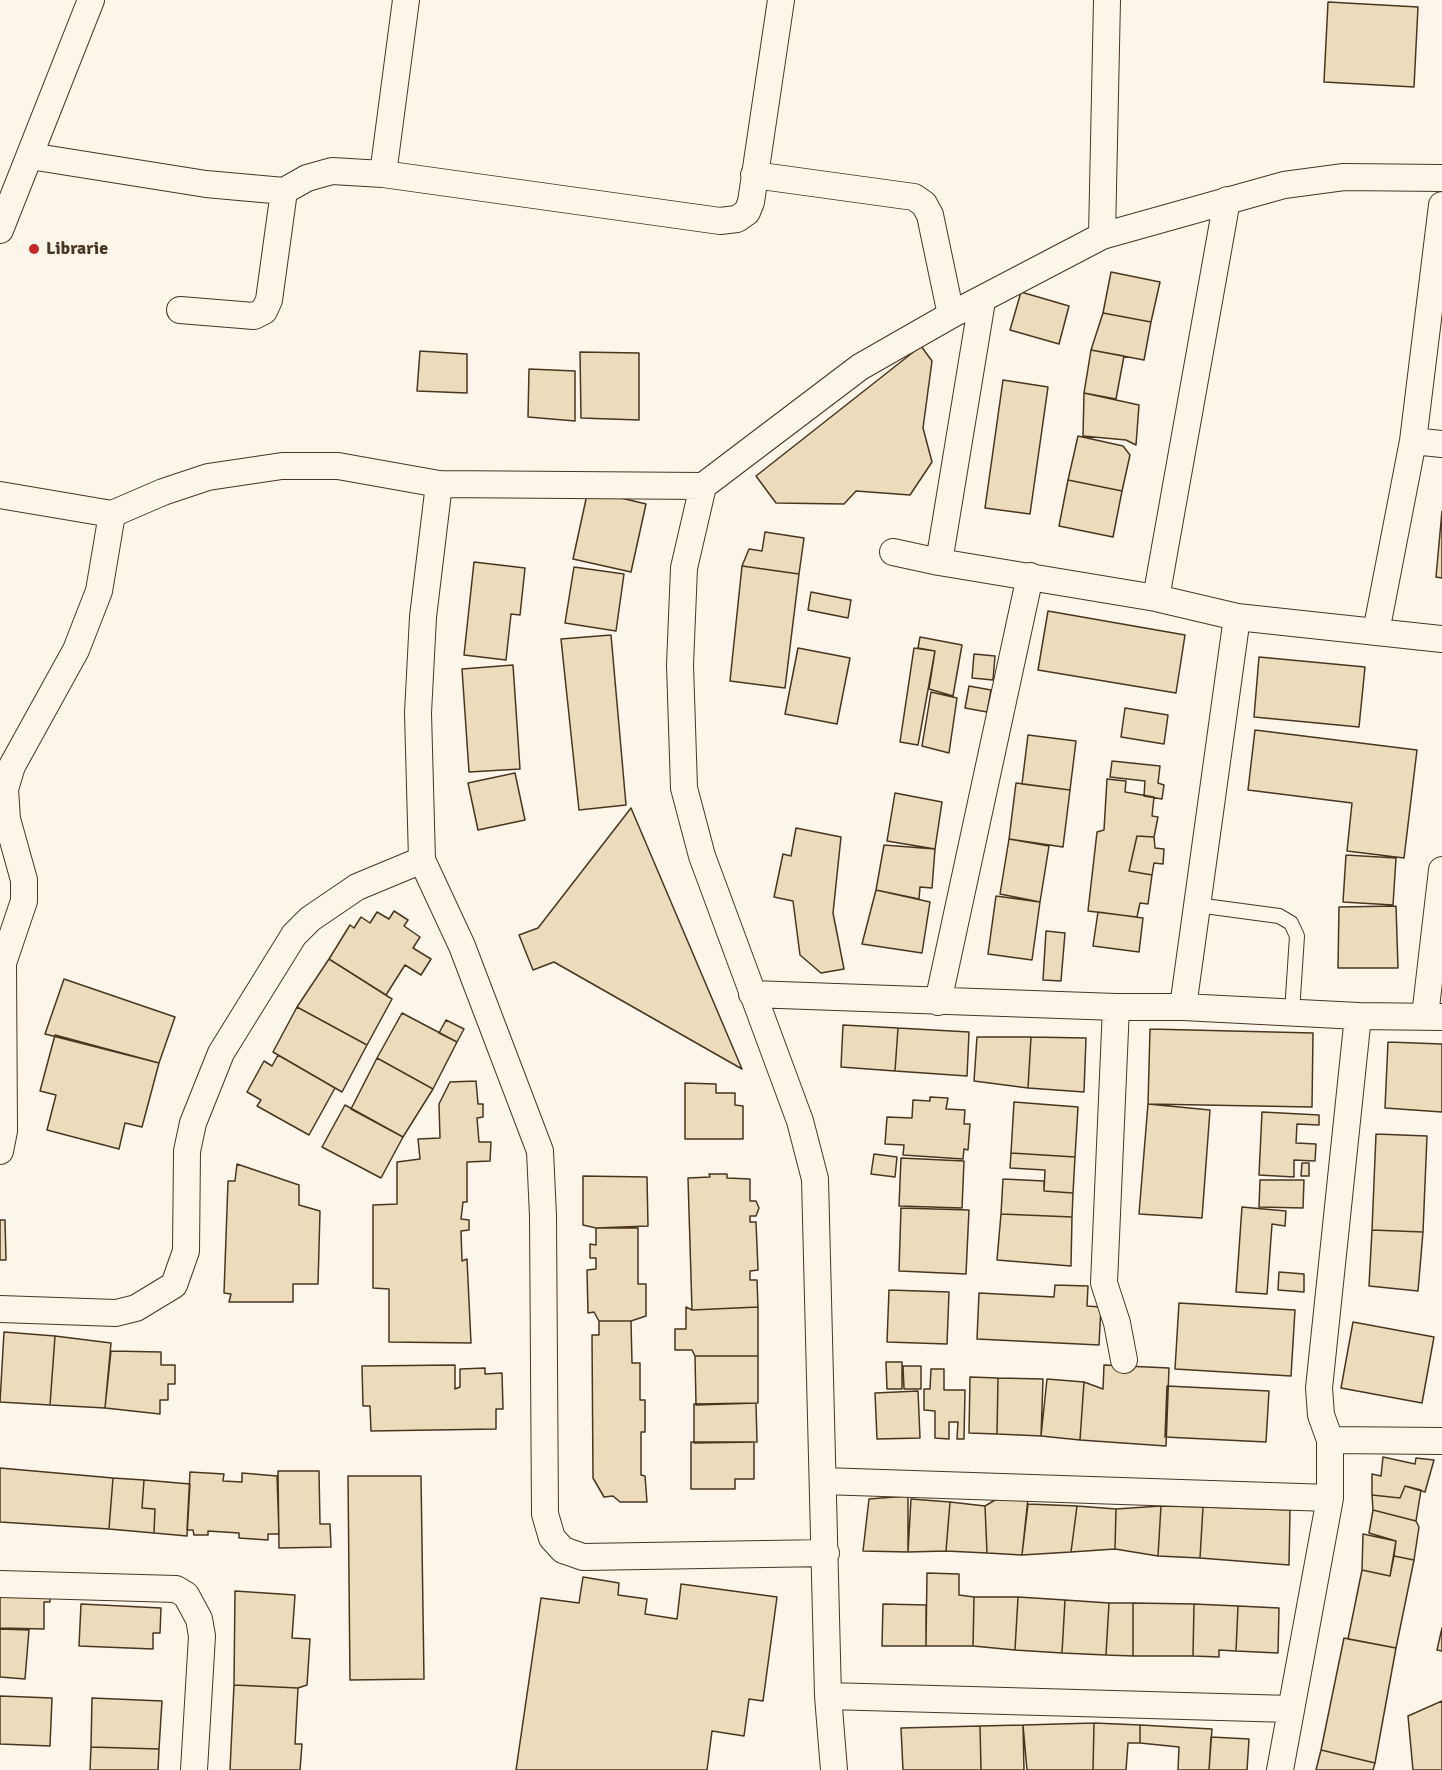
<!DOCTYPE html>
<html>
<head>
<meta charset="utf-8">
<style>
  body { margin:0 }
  canvas { display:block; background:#fbf6e9 }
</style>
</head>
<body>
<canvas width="1442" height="1770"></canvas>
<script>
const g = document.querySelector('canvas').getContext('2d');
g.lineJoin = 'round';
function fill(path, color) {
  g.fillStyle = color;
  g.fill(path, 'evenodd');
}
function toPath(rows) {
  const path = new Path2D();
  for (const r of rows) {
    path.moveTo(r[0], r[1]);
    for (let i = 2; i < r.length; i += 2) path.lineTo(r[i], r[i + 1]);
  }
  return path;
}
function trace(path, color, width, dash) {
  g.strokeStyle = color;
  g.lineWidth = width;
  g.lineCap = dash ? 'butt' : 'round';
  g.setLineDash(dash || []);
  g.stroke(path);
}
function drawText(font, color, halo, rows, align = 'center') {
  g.font = font + ' Signika,sans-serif';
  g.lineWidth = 4.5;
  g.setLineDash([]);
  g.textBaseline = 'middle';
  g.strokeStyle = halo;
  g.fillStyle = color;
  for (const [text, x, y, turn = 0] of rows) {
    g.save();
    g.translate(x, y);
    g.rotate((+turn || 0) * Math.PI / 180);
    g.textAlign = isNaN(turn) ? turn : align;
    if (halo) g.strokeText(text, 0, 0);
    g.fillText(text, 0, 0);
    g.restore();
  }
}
const building = toPath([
  [1328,2,1418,7,1414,87,1324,82,1328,2],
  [1111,272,1160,282,1151,322,1103,313,1111,272],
  [1021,292,1069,306,1059,344,1010,330,1021,292],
  [1103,313,1151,322,1144,360,1091,350,1103,313],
  [921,346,932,361,923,428,932,462,910,495,856,491,844,504,776,503,756,476,921,346],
  [1091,350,1124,356,1116,399,1084,393,1091,350],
  [420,351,467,354,467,393,417,391,420,351],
  [580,352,639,353,639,420,581,418,580,352],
  [529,369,575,371,575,421,528,417,529,369],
  [1003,380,1048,387,1030,514,985,508,1003,380],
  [1084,393,1139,405,1136,445,1126,440,1083,436,1084,393],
  [1078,436,1123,446,1130,455,1122,491,1068,480,1078,436],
  [1068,480,1122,491,1113,537,1059,526,1068,480],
  [588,490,646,504,631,572,573,559,588,490],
  [1442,511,1442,578,1436,577,1442,511],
  [765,532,804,538,799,574,742,566,749,549,762,551,765,532],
  [474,562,525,568,520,615,511,614,506,660,464,655,474,562],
  [742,566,799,574,785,688,730,681,742,566],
  [574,567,624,574,616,631,565,623,574,567],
  [811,592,851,600,848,618,808,610,811,592],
  [1048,611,1185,635,1176,693,1038,670,1048,611],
  [611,635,626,805,579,810,561,639,611,635],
  [920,637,962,645,953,696,929,689,935,651,918,648,920,637],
  [798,648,850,658,837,724,785,714,798,648],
  [914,648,935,651,918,745,900,742,914,648],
  [974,654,995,656,993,680,972,678,974,654],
  [1259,657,1365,667,1359,727,1254,717,1259,657],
  [513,665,520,769,469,772,462,669,513,665],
  [969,686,991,690,987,712,965,708,969,686],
  [931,692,957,698,949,753,922,746,931,692],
  [1125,708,1168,715,1164,744,1121,737,1125,708],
  [1255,730,1417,750,1404,858,1347,851,1352,803,1248,790,1255,730],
  [1028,735,1076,741,1070,790,1022,784,1028,735],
  [1112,761,1160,766,1158,783,1164,785,1162,799,1144,796,1145,781,1110,777,1112,761],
  [515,773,525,820,478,830,468,783,515,773],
  [1107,779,1126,781,1125,792,1154,797,1152,816,1158,817,1154,837,1137,836,1129,871,1152,875,1148,904,1140,903,1137,917,1088,911,1097,832,1104,830,1107,779],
  [1016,783,1070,790,1063,847,1009,839,1016,783],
  [895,793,942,802,935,849,887,841,895,793],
  [631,808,742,1069,554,962,533,970,519,935,538,928,631,808],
  [796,828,841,837,833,913,844,969,821,973,800,955,793,901,774,897,783,854,791,856,796,828],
  [1137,836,1154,837,1155,848,1164,849,1163,864,1154,863,1152,875,1129,871,1137,836],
  [1009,839,1049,846,1040,902,1000,894,1009,839],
  [884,845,935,849,932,888,920,887,919,899,876,890,884,845],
  [1346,855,1396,858,1393,905,1343,902,1346,855],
  [876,890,930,902,922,953,862,944,876,890],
  [996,896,1040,902,1032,960,988,954,996,896],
  [1396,906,1398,968,1338,968,1339,907,1396,906],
  [394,911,408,920,404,926,420,937,413,948,431,959,421,975,405,965,386,995,329,959,350,925,354,928,361,917,370,923,377,912,389,919,394,911],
  [1098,912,1143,918,1139,952,1093,946,1098,912],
  [1046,931,1065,933,1061,981,1043,980,1046,931],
  [329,959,392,999,367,1045,297,1007,329,959],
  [64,979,175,1017,159,1063,45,1034,64,979],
  [297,1007,367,1045,342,1092,273,1052,297,1007],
  [402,1013,457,1042,433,1089,377,1058,402,1013],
  [446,1020,464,1029,457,1042,439,1033,446,1020],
  [843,1025,898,1028,895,1071,841,1067,843,1025],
  [898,1028,969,1032,967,1076,895,1071,898,1028],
  [1150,1029,1313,1033,1312,1107,1148,1104,1150,1029],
  [55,1035,159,1063,142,1127,125,1123,119,1149,47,1130,56,1095,40,1091,55,1035],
  [977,1037,1031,1037,1028,1088,974,1081,977,1037],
  [1031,1037,1086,1038,1084,1092,1028,1088,1031,1037],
  [1388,1042,1442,1044,1442,1112,1385,1108,1388,1042],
  [278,1055,335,1088,309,1135,257,1106,261,1100,247,1092,264,1061,272,1066,278,1055],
  [377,1058,433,1089,403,1137,351,1109,377,1058],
  [476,1081,478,1104,483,1104,483,1117,477,1118,479,1142,491,1142,490,1161,467,1162,467,1202,463,1202,461,1219,469,1220,469,1230,461,1231,462,1261,467,1259,471,1343,389,1342,389,1289,373,1288,373,1205,397,1204,397,1162,420,1159,418,1139,440,1138,439,1104,450,1082,476,1081],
  [685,1083,716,1084,716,1093,735,1093,735,1105,743,1106,743,1139,685,1139,685,1083],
  [930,1097,948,1098,946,1109,965,1110,964,1124,970,1124,968,1150,964,1149,963,1159,903,1155,904,1145,885,1144,887,1117,912,1118,913,1100,930,1101,930,1097],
  [1014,1102,1078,1107,1075,1157,1011,1153,1014,1102],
  [1148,1104,1210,1110,1202,1218,1139,1214,1148,1104],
  [345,1105,403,1137,381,1178,322,1147,345,1105],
  [1262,1112,1319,1115,1319,1125,1297,1124,1296,1143,1316,1144,1315,1161,1294,1160,1294,1177,1259,1175,1262,1112],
  [1376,1134,1427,1136,1423,1232,1372,1230,1376,1134],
  [1011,1153,1075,1157,1073,1193,1044,1191,1045,1170,1010,1168,1011,1153],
  [874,1154,897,1157,895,1177,871,1174,874,1154],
  [901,1158,964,1161,962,1208,899,1206,901,1158],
  [1302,1163,1309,1163,1309,1176,1301,1176,1302,1163],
  [237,1164,299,1185,299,1205,320,1211,318,1284,293,1284,293,1302,229,1302,231,1294,224,1293,228,1181,235,1181,237,1164],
  [709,1174,727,1174,727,1178,750,1179,750,1201,756,1201,759,1208,756,1216,750,1216,750,1222,756,1222,758,1270,750,1271,750,1280,757,1280,758,1307,692,1310,688,1178,710,1177,709,1174],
  [583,1176,647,1177,648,1226,596,1228,583,1225,583,1176],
  [1003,1179,1044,1181,1044,1191,1073,1193,1072,1217,1001,1214,1003,1179],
  [1260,1180,1304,1180,1303,1208,1259,1207,1260,1180],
  [1242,1207,1286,1211,1285,1226,1272,1224,1267,1294,1236,1292,1242,1207],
  [901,1208,969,1210,966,1274,899,1271,901,1208],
  [1001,1214,1072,1217,1071,1266,997,1260,1001,1214],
  [0,1220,5,1220,6,1260,0,1260,0,1220],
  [596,1228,638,1228,638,1284,646,1284,646,1316,631,1321,599,1321,594,1312,588,1313,587,1270,596,1269,596,1258,590,1258,590,1244,596,1245,596,1228],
  [1372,1230,1423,1232,1418,1291,1369,1286,1372,1230],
  [1279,1272,1304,1274,1304,1292,1278,1290,1279,1272],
  [1055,1285,1088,1286,1087,1306,1101,1307,1099,1345,977,1339,979,1293,1054,1297,1055,1285],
  [889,1290,949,1292,947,1344,887,1342,889,1290],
  [1179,1303,1295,1310,1291,1376,1175,1369,1179,1303],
  [686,1307,692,1310,758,1307,758,1356,695,1356,692,1350,675,1350,675,1329,686,1329,686,1307],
  [599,1321,631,1321,632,1363,640,1363,640,1400,645,1400,645,1432,641,1432,641,1475,645,1476,647,1502,620,1502,613,1496,604,1497,593,1478,592,1335,599,1335,599,1321],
  [1353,1322,1434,1337,1422,1403,1341,1388,1353,1322],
  [4,1332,55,1336,50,1405,0,1402,4,1332],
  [55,1336,111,1343,105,1408,50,1405,55,1336],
  [111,1351,161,1352,161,1365,175,1365,175,1384,168,1384,168,1400,160,1400,160,1414,105,1408,111,1351],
  [695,1356,758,1356,758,1403,696,1405,695,1356],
  [886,1362,902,1362,902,1389,887,1389,886,1362],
  [455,1365,455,1389,460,1387,460,1369,485,1368,485,1374,502,1373,503,1409,496,1409,496,1429,371,1431,370,1406,363,1406,362,1366,455,1365],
  [1104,1365,1169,1368,1166,1446,1080,1440,1084,1382,1103,1389,1104,1365],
  [903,1366,921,1366,921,1389,904,1389,903,1366],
  [931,1369,944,1369,944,1390,965,1390,964,1439,957,1439,958,1422,949,1422,949,1439,935,1438,935,1411,924,1410,924,1389,930,1389,931,1369],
  [970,1377,998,1378,997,1434,969,1433,970,1377],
  [998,1378,1043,1379,1041,1436,997,1434,998,1378],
  [1047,1379,1084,1382,1080,1440,1041,1436,1047,1379],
  [1167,1386,1269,1391,1266,1442,1165,1437,1167,1386],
  [918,1391,920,1438,877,1439,875,1393,918,1391],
  [756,1403,757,1442,694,1443,694,1404,756,1403],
  [691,1442,754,1442,754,1479,735,1479,735,1489,691,1489,691,1442],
  [1383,1457,1415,1464,1416,1458,1434,1460,1425,1492,1405,1486,1400,1498,1372,1495,1372,1474,1381,1476,1383,1457],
  [0,1468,113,1478,109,1529,0,1522,0,1468],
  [278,1471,319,1471,320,1524,330,1524,331,1547,279,1548,278,1471],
  [190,1472,224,1474,223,1481,242,1482,242,1473,277,1476,279,1534,268,1534,268,1540,239,1538,239,1533,208,1531,208,1535,194,1535,193,1530,187,1530,190,1472],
  [348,1476,421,1476,424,1679,350,1680,348,1476],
  [113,1478,144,1480,142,1508,155,1509,154,1533,109,1529,113,1478],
  [144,1480,190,1484,187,1536,154,1533,155,1509,142,1508,144,1480],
  [1405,1486,1421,1490,1416,1521,1373,1510,1372,1495,1400,1498,1405,1486],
  [908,1496,908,1552,863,1551,869,1499,908,1496],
  [1000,1497,1028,1498,1022,1555,987,1553,985,1506,1000,1497],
  [911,1499,950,1502,946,1551,908,1552,911,1499],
  [950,1502,985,1506,987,1553,946,1551,950,1502],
  [1028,1504,1077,1506,1071,1552,1022,1555,1028,1504],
  [1077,1506,1116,1509,1115,1549,1071,1552,1077,1506],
  [1161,1506,1203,1507,1200,1558,1158,1556,1161,1506],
  [1161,1506,1158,1556,1115,1549,1116,1509,1161,1506],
  [1203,1507,1290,1510,1289,1565,1200,1558,1203,1507],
  [1373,1510,1416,1521,1419,1527,1414,1560,1394,1556,1396,1541,1369,1533,1373,1510],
  [1363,1534,1396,1541,1390,1576,1362,1570,1363,1534],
  [1394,1556,1414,1560,1396,1648,1348,1639,1362,1570,1390,1576,1394,1556],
  [927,1573,959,1574,959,1595,974,1597,973,1646,926,1646,927,1573],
  [583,1577,619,1583,618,1595,647,1599,645,1614,677,1619,681,1584,777,1597,763,1701,749,1699,744,1736,712,1731,707,1770,516,1770,541,1598,579,1603,583,1577],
  [0,1584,49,1585,50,1602,44,1602,44,1629,0,1628,0,1584],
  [235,1591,295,1595,292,1638,310,1639,307,1685,298,1688,234,1685,235,1591],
  [974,1597,1018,1597,1015,1650,973,1646,974,1597],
  [1018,1597,1065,1600,1062,1653,1015,1650,1018,1597],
  [1065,1600,1109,1603,1106,1655,1062,1653,1065,1600],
  [1109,1603,1133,1603,1133,1656,1106,1655,1109,1603],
  [1133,1603,1194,1604,1193,1656,1133,1656,1133,1603],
  [81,1604,161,1608,160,1633,153,1633,153,1649,79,1646,81,1604],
  [883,1604,926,1605,926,1646,882,1646,883,1604],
  [1194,1604,1238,1606,1236,1651,1219,1650,1219,1657,1193,1656,1194,1604],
  [1238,1606,1279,1608,1278,1653,1236,1651,1238,1606],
  [1442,1628,1442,1651,1437,1650,1442,1628],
  [0,1629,29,1630,25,1679,0,1677,0,1629],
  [1344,1638,1396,1648,1375,1763,1321,1750,1344,1638],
  [234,1685,298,1688,295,1744,302,1744,300,1770,230,1770,234,1685],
  [0,1696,52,1698,50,1746,0,1744,0,1696],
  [92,1698,162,1701,159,1749,91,1747,92,1698],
  [1442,1701,1442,1770,1413,1770,1408,1716,1442,1701],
  [1094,1723,1093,1770,1027,1770,1023,1725,1094,1723],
  [1094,1723,1140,1725,1140,1743,1128,1743,1126,1770,1093,1770,1094,1723],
  [1023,1725,1024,1770,981,1770,980,1726,1023,1725],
  [1140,1725,1212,1729,1209,1770,1178,1770,1179,1747,1140,1743,1140,1725],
  [980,1726,981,1770,903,1770,901,1728,980,1726],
  [1211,1737,1249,1739,1247,1770,1209,1770,1211,1737],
  [91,1747,159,1749,158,1770,90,1770,91,1747],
  [1321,1750,1375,1763,1373,1770,1316,1770,1321,1750]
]);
fill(building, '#ecdcbc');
trace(building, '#4a3520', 1.5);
const lane = toPath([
  [1197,905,1279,916,1291,923,1297,936,1292,1012]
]);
const street = toPath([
  [30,156,206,184,284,191,307,178,332,171,383,174,720,221,737,219,747,212,751,202,781,0],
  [383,174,406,0],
  [754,175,914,197,924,204,930,215,951,315],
  [0,230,91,0],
  [1102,236,1107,0],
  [180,310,254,316,264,311,269,300,284,191],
  [1413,441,1442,444],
  [439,484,423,617,418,713,422,860,462,946,540,1151,543,1216,545,1514,552,1538,563,1550,583,1557,826,1553],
  [0,495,112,514,163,492,208,477,282,466,338,466,439,484,703,486],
  [893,552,939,562,1156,598,1237,617,1442,639],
  [939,562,982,301],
  [1156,598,1227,200],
  [1376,632,1413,441,1442,205],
  [752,994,1116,1007,1183,1007,1358,1016,1442,1017],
  [938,1002,1030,576],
  [1116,1007,1104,1283,1117,1323,1124,1360],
  [1183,1007,1237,617],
  [1425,1016,1442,870],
  [0,1151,4,1131,3,963,24,901,24,880,7,819,5,789,12,766,76,650,99,591,112,514],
  [0,1309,116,1313,136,1308,174,1285,186,1251,187,1151,193,1123,221,1053,294,935,310,919,357,887,422,860],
  [1330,1440,1442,1441],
  [823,1481,1330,1498],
  [0,1584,176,1589,186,1595,199,1619,202,1636,194,1770],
  [828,1696,1291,1709],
  [834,1770,828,1696,815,1179,800,1121,702,856,684,788,680,665,684,568,703,486,860,367,951,315,1102,236,1284,185,1344,177,1442,178],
  [1280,1770,1330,1498,1330,1440,1321,1415,1319,1388,1358,1016]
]);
trace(lane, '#4a3520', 16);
trace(street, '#4a3520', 28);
trace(lane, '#fbf6e9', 14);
trace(street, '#fbf6e9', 26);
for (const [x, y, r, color] of [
  [34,249,6,"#c62828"]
]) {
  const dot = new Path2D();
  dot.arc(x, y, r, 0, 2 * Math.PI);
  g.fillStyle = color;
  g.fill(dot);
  trace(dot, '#fbf6e9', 2);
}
drawText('bold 18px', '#4a3520', '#fbf6e9', [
  ["Librarie",46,249]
], 'left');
</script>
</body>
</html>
